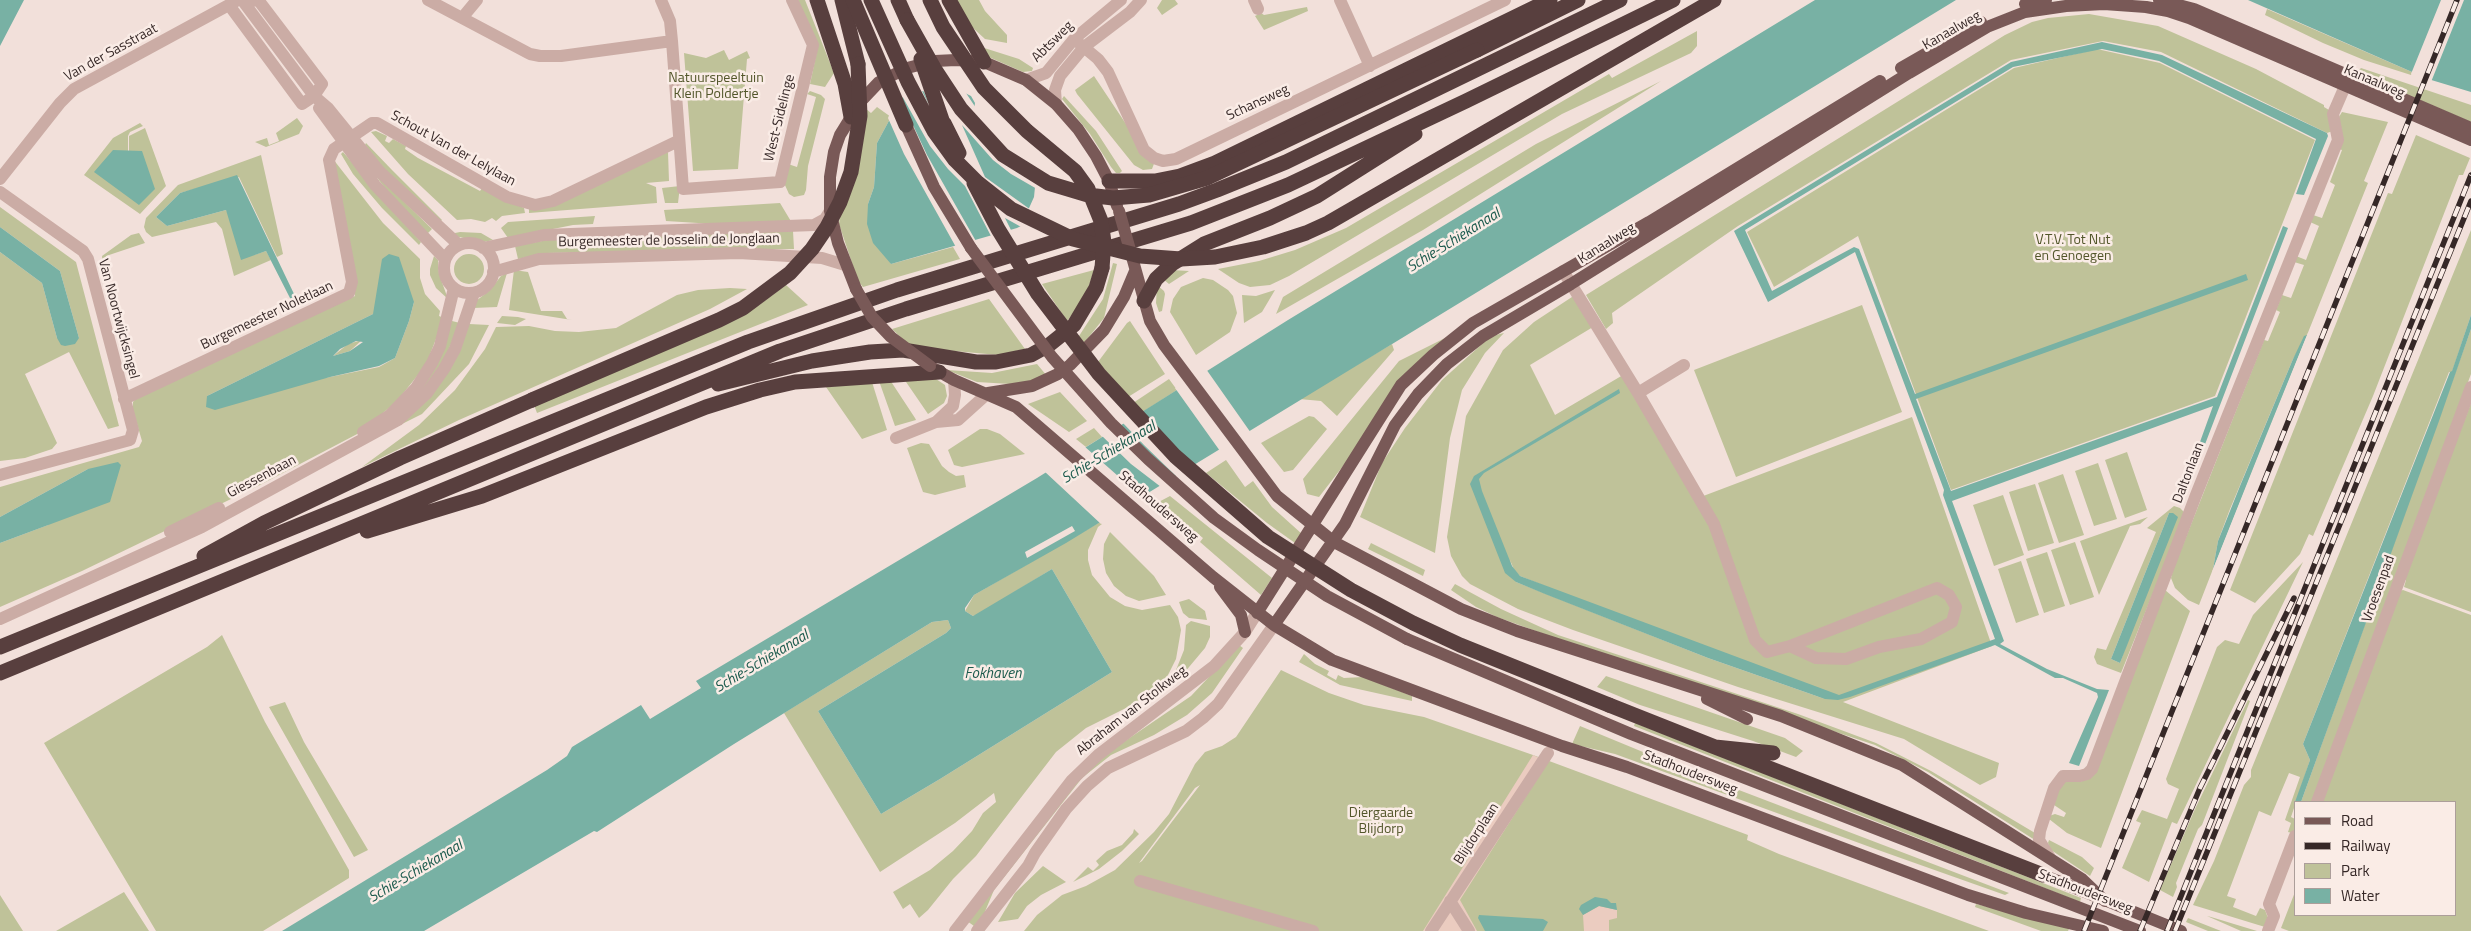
<!DOCTYPE html>
<html>
<head>
<meta charset="utf-8">
<style>
  body { margin:0 }
  #map { position:relative; width:2471px; height:931px; overflow:hidden; background:#f2e0da; font-family:"Titillium Web",sans-serif }
  canvas { display:block }
  .legend { position:absolute; left:2294px; top:801px; width:162px; height:115px; box-sizing:border-box; background:#faece6; border:1px solid #ac9e9a; margin:0; padding:6px 9px; list-style:none; font-size:15px; color:#362827 }
  .legend li { display:flex; align-items:center; gap:10px; height:25px }
  .legend b { width:25px; border:1px solid #ac9e9a }
</style>
</head>
<body>
<div id="map">
<canvas width="2471" height="931"></canvas>
<ul class="legend">
<li><b style="height:6px;background:#795957"></b>Road</li>
<li><b style="height:6px;background:#362827"></b>Railway</li>
<li><b style="height:14px;background:#bfc299"></b>Park</li>
<li><b style="height:14px;background:#78b1a4"></b>Water</li>
</ul>
</div>
<script>
const g = document.querySelector('canvas').getContext('2d');
g.lineJoin = 'round';
function fill(path, color) {
  g.fillStyle = color;
  g.fill(path, 'evenodd');
}
function toPath(rows) {
  const path = new Path2D();
  for (const r of rows) {
    if (r.length === 3) {
      path.moveTo(r[0] + r[2], r[1]);
      path.arc(r[0], r[1], r[2], 0, 2 * Math.PI);
      continue;
    }
    path.moveTo(r[0], r[1]);
    for (let i = 2; i < r.length; i += 2) path.lineTo(r[i], r[i + 1]);
  }
  return path;
}
function trace(path, color, width, dash) {
  g.strokeStyle = color;
  g.lineWidth = width;
  g.lineCap = dash ? 'butt' : 'round';
  g.setLineDash(dash || []);
  g.stroke(path);
}
function drawText(font, color, halo, rows, align = 'center') {
  g.font = font + ' "Titillium Web",sans-serif';
  g.lineWidth = 5;
  g.setLineDash([]);
  g.textBaseline = 'middle';
  g.strokeStyle = halo;
  g.fillStyle = color;
  for (const [text, x, y, turn = 0] of rows) {
    g.save();
    g.translate(x, y);
    g.rotate((+turn || 0) * Math.PI / 180);
    g.textAlign = isNaN(turn) ? turn : align;
    if (halo) g.strokeText(text, 0, 0);
    g.fillText(text, 0, 0);
    g.restore();
  }
}
fill(toPath([
  [798,0,805,0,834,73,825,87,810,84,818,46],
  [955,0,979,0,985,11,1007,35,1007,43,985,39,973,28,968,29],
  [1162,0,1175,0,1178,4,1162,15,1157,8],
  [1307,7,1308,11,1264,30,1255,16,1261,13,1264,15],
  [2267,9,2412,72,2411,75,2364,60,2323,43,2265,15],
  [2089,14,2158,26,2256,69,2324,105,2324,107,2329,110,2333,131,2327,133,2161,52,2103,41,2011,60,1738,226,1612,313,1613,323,1606,329,1586,295,2005,35,2032,22,2048,18],
  [1697,31,1697,46,1691,53,1562,114,1289,276,1270,285,1250,287,1239,283,1218,269,1259,261,1295,250,1346,228,1609,74,1612,78],
  [978,46,1019,59,1033,68,1032,71,1023,72,991,58,985,55],
  [2097,49,2160,63,2315,140,2215,396,1951,490,1858,236,1774,287,1747,232,2014,68],
  [724,50,729,60,747,51,750,58,747,59,738,169,693,171,684,53,706,58],
  [2361,68,2471,105,2471,122,2356,73],
  [1094,76,1146,154,1155,161,1152,169,1143,170,1134,165,1077,94,1075,90],
  [1661,81,1423,230,1276,314,1283,297,1536,144],
  [810,91,821,95,825,99,808,166,806,190,804,195,794,197,789,194,784,183,788,164,797,167,816,97,807,94],
  [1064,96,1096,131,1122,171,1120,173,1116,173,1111,167,1090,134,1062,99],
  [877,107,891,117,877,143,874,187,868,204,891,264,953,247,960,259,863,287,858,281,839,224,840,216,865,108,871,113],
  [2342,112,2388,122,2364,181,2368,183,2307,335,2293,359,2230,509,2218,541,2213,569,2199,605,2188,600,2175,588,2171,578,2173,570,2264,340,2268,341,2280,312,2276,310,2282,295,2291,298,2304,265,2294,262,2296,256,2306,260,2319,226,2310,222,2313,215,2322,218,2335,185,2330,182,2342,150,2339,149,2343,138,2339,117],
  [297,118,303,126,299,134,266,147,255,142,267,138,269,145,279,141,276,133],
  [140,123,143,126,130,132,128,136,128,151,113,150,142,152,129,151,129,136,145,128,166,186,140,214,84,175,113,138],
  [376,131,387,136,385,141,389,143,393,139,406,146,405,149,418,158,480,191,482,188,524,208,525,213,502,216,496,221,492,218,485,222,471,219,457,220,408,174,371,132],
  [2416,135,2470,158,2463,175,2459,175,2373,396,2313,536,2309,534,2300,554,2255,603,2230,590,2388,193,2392,194],
  [366,143,392,170,442,220,439,223,377,163,365,145],
  [357,151,387,185,432,229,427,234,397,204],
  [343,152,421,242,419,245,382,208,353,174,341,154],
  [668,152,669,181,646,183,656,187,657,203,529,213,529,209],
  [261,155,283,254,277,257,239,177,180,193,156,217,167,226,226,210,254,255,266,251,271,260,234,276,222,229,216,222,152,237,146,232,144,227,146,218,178,185],
  [333,159,383,223,420,259,420,278,425,294,440,311,439,316,444,318,426,365,397,401,361,432,260,485,82,571,0,607,0,543,48,525,88,469,0,517,0,487,139,447,142,441,133,410,133,402,136,398,355,296],
  [414,302,409,321,395,358,379,367,330,377,207,396,373,314],
  [680,186,678,203,665,203,662,188],
  [780,203,792,223,730,225,666,221,664,210],
  [0,207,76,262,119,426,108,429,69,352,25,374,57,443,52,449,25,458,0,461,0,252,42,283,57,338,79,338,60,271,0,227],
  [595,216,593,224,573,225,508,238,501,228,508,222],
  [2471,230,2471,315,2452,372,2449,372,2303,744,2310,760,2291,817,2295,819,2295,834,2288,832,2291,823,2285,820,2300,777,2289,773,2271,816,2259,811,2227,896,2236,899,2233,907,2256,916,2260,908,2265,910,2268,918,2265,927,2193,905,2214,861,2244,785,2251,777,2251,770],
  [793,231,794,249,547,253,518,259,515,246,547,240],
  [460,232,481,233,493,240,484,242,454,236,455,233],
  [139,233,145,243,106,256,108,267,103,268,102,256,131,235],
  [469,269,15],
  [434,256,438,260,439,274,448,299,436,288,430,275,430,269],
  [1113,263,1117,264,1104,318,1084,343,1079,336,1103,299],
  [514,270,528,272,541,311,562,311,567,319,572,320,509,310],
  [1094,270,1089,286,1078,307,1067,321,1042,284],
  [1171,270,1189,271,1169,284,1163,279],
  [507,273,497,307,473,308,476,301,490,290,501,276],
  [1203,278,1213,280,1228,290,1233,296,1237,313,1230,332,1196,355,1170,312,1173,299,1181,287],
  [786,285,808,305,537,413,534,405,759,305],
  [1157,285,1164,291,1165,294,1162,311,1159,312,1156,303],
  [730,288,747,289,710,309,459,420,362,467,419,425,455,390,485,349,496,327,529,326,555,331,579,332,616,328,677,295,698,290],
  [1275,290,1262,312,1244,323,1242,295,1256,296],
  [1575,295,1593,327,1530,365,1555,415,1623,375,1698,498,1912,417,1992,646,1843,702,1999,763,1996,777,1980,785,1904,739,1738,687,1573,630,1518,609,1470,584,1462,576,1451,556,1447,537,1466,416,1503,350,1534,322],
  [1510,560,1515,572,1520,576,1825,699,1708,658,1516,582],
  [989,299,1025,349,998,355,911,347,892,329],
  [1862,305,1902,412,1736,477,1694,370],
  [502,316,518,317,526,319,515,325,497,323],
  [452,321,460,323,438,374,405,407],
  [1130,321,1165,374,1128,397,1098,362,1127,323],
  [469,324,489,325,469,364,422,414,394,428,414,412],
  [2471,329,2471,374,2312,802,2301,802],
  [1504,333,1485,353,1462,390,1450,438,1435,553,1360,517,1382,463,1405,428,1442,380,1491,336],
  [1451,335,1391,404,1319,497,1307,494,1303,479,1399,361],
  [362,340,350,351,333,356,348,344],
  [1392,344,1394,350,1337,416,1321,401,1299,399],
  [1037,364,1047,376,1034,381,1010,384,977,382,947,370,992,373],
  [933,377,945,385,947,396,944,403,928,414,904,379],
  [1169,379,1177,390,1141,413,1133,403],
  [890,380,915,418,916,420,895,426,879,381],
  [872,382,887,430,862,439,826,387],
  [1060,392,1087,421,1069,432,1028,404],
  [2471,403,2471,612,2404,587,2406,580,2404,579],
  [1309,416,1314,417,1327,429,1293,470,1284,472,1261,443],
  [1094,428,1102,437,1086,447,1076,439],
  [980,429,987,429,1000,434,1025,454,962,467,954,465,948,450],
  [921,443,929,444,942,466,949,472,956,476,964,475,966,487,935,495,923,492,907,448],
  [2127,452,2147,510,2125,518,2105,460],
  [1226,460,1245,487,1253,481,1272,507,1302,534,1295,543,1267,523,1206,473],
  [2098,463,2117,519,2094,526,2075,471],
  [2063,474,2084,535,2059,543,2038,483],
  [2035,484,2054,543,2028,551,2009,492],
  [2003,495,2024,555,1994,566,1973,505],
  [1170,496,1272,578,1261,595,1200,542,1203,538,1190,528,1187,530,1164,515,1153,505],
  [2174,506,2180,508,2185,513,2121,673,2097,664,2094,657,2097,648,2106,650,2156,532,2147,528],
  [2169,513,2173,513,2120,663,2111,659],
  [2148,517,2140,524,2130,526,2099,595,2080,541],
  [1100,522,1102,524,1098,527,1088,550,1088,560,1092,575,1110,597,1125,606,1142,610,1170,605,1178,617,1181,630,1176,659,1168,675,1158,686,1138,702,1086,728,1056,752,976,856,953,879,928,910,919,918,910,904,903,909,893,892,930,870,953,851,972,831,983,813,996,802,994,793,955,823,880,872,784,713,932,622,948,620,951,628,946,633,818,711,881,814,940,779,1112,672,1052,569,979,614,973,616,965,611,974,595],
  [1110,532,1154,576,1166,595,1139,601,1126,596,1114,586,1106,573,1103,559,1104,544],
  [2075,542,2094,597,2070,605,2051,550],
  [1371,543,1425,570,1423,576,1368,549],
  [2047,552,2065,606,2044,613,2026,559],
  [2021,561,2039,615,2016,623,1998,569],
  [2303,562,2177,824,2172,822,2149,882,2122,868,2141,823,2136,821,2142,810,2167,819,2179,789,2168,784,2166,779,2217,647,2225,640,2239,644,2253,615],
  [1455,584,1501,609,1558,635,1798,714,1876,743,1931,771,2035,833,2038,842,1928,772,1875,745,1580,647,1497,617,1476,607,1451,590],
  [2165,590,2190,611,2101,848,2067,833,2049,819,2049,816,2055,814,2064,817,2066,813,2054,805,2053,801,2064,780,2081,782],
  [2403,590,2471,615,2471,931,2289,931,2281,928,2295,892,2295,915,2455,915,2455,802,2321,802,2400,591],
  [1189,599,1205,611,1207,620,1189,618,1183,613,1179,602],
  [1191,621,1210,626,1210,637,1205,648,1184,673,1150,699,1176,670,1184,650,1186,625],
  [222,635,265,722,349,870,349,878,263,931,156,931,44,743,207,647],
  [1239,645,1243,648,1212,693,1187,715,1154,735,1111,755,1082,778,994,890,984,914,974,926,967,921,1062,795,1109,752,1191,696],
  [1304,654,1315,664,1329,671,1327,675,1336,680,1338,675,1344,678,1363,677,1412,696,1412,701,1340,685,1299,662],
  [1281,670,1329,693,1364,705,1424,717,1533,755,1748,835,1747,840,1779,854,1989,931,1024,931,1037,915,1062,895,1086,886,1115,870,1154,832,1169,814,1195,764,1205,752,1222,746,1236,737],
  [1200,785,1142,861,1139,863,1195,788],
  [1606,676,1785,738,1803,751,1796,757,1753,741,1640,705,1597,687],
  [2248,700,2250,701,2202,825,2198,829,2176,883,2177,887,2173,897,2160,890,2195,809],
  [285,702,304,742,368,850,354,857,269,707],
  [1635,723,2081,898,2080,902,1634,726],
  [1580,726,1689,771,2009,893,2005,895,1881,851,1615,754,1572,744],
  [1134,829,1139,834,1122,851,1099,869,1073,882,1088,867,1093,871,1099,865,1096,861,1107,851,1122,845,1133,833],
  [2049,840,2082,857,2094,868,2090,876,2051,850,2048,843],
  [1043,866,1066,882,1041,895,1027,906,1018,919,998,922,1015,893],
  [124,892,149,931,56,931],
  [0,895,23,931,0,931],
  [1976,904,2070,927,2068,931,2041,931,1975,907],
  [2207,916,2211,917,2257,931,2241,931],
  [2188,918,2193,920,2221,931,2208,931,2186,922]
]), '#bfc299');
fill(toPath([
  [1533,755,1548,762,1460,900,1477,931,1423,931],
  [1599,906,1617,910,1617,918,1609,920,1609,931,1584,931,1583,915]
]), '#ebccc0');
fill(toPath([
  [0,0,24,0,0,46],
  [1815,0,1956,0,1066,543,974,595,965,608,965,611,973,616,1052,569,1112,672,940,779,881,814,818,711,946,633,951,628,948,620,932,622,734,744,597,832,594,831,424,931,282,931,547,770,567,756,572,747,641,705,650,719,701,688,696,681,1037,478,1288,320],
  [2248,0,2471,0,2471,92,2428,79],
  [2102,42,2162,55,2327,133,2328,136,2304,195,2296,194,2316,139,2159,61,2102,49,2013,67,1745,230,1772,291,1854,247,1859,249,1915,394,2246,274,2248,280,1916,399,1951,491,2217,397,2283,226,2288,228,2189,486,2184,486,2213,406,1952,501,2004,641,2000,644,2047,669,2097,689,2109,690,2079,766,2069,763,2098,697,2097,693,2063,678,2055,678,1995,645,1850,697,1838,700,1825,699,1708,658,1545,594,1516,582,1505,573,1470,484,1474,476,1619,389,1620,393,1484,473,1479,479,1482,491,1512,566,1520,576,1839,695,1995,639,1943,495,1944,490,1855,252,1768,302,1734,231,2011,62],
  [921,91,940,94,965,93,971,96,975,103,973,117,1035,187,1034,197,1021,226,1017,228,891,264,873,243,867,224,868,204,874,187,877,143,891,117,898,99],
  [113,150,142,151,155,189,139,205,94,172],
  [237,175,295,296,291,300,266,251,241,260,226,210,167,226,156,217,180,193],
  [0,227,60,271,79,338,75,344,65,346,61,345,57,338,42,283,0,252],
  [389,254,399,257,414,302,409,321,395,358,379,366,330,377,215,410,206,407,207,396,373,314,382,259],
  [356,341,363,342,350,351,333,356,340,349],
  [2471,315,2471,329,2439,421,2301,802,2295,802,2310,760,2303,744,2450,372,2452,371],
  [2307,335,2266,436,2213,569,2218,541,2240,486,2293,359,2304,336],
  [118,462,121,465,110,502,0,543,0,517,88,469],
  [2169,513,2173,513,2178,517,2120,663,2111,659],
  [1595,897,1607,899,1611,903,1616,903,1617,910,1599,906,1583,915,1579,909,1581,905],
  [1479,915,1543,919,1548,922,1543,931,1485,931,1478,918]
]), '#78b1a4');
fill(toPath([
  [2441,0,2464,0,2431,82,2411,74],
  [921,89,929,105,923,89,940,91,964,90,978,111,976,117,1001,151,1026,159,1029,174,1037,189,1011,174,993,160,962,125,985,177,1031,210,1023,228,1005,218,1012,232,992,238,965,186,948,169,930,146,901,94],
  [899,95,927,155,977,243,957,249,904,154,888,118,896,98],
  [2308,333,2309,336,2215,570,2212,572],
  [1206,369,1251,433,1220,451,1175,388],
  [1139,411,1195,467,1177,477,1144,445,1122,422],
  [1118,424,1177,478,1161,487,1131,464,1101,435],
  [1084,446,1143,498,1101,524,1044,471],
  [1072,526,1075,531,1027,558,1025,552]
]), '#f2e0da');
trace(toPath([
  [242,0,314,96,328,108,380,172,459,245],
  [428,0,530,54,540,56,561,56,672,41],
  [661,0,670,21,672,41,683,189,780,182,813,45,792,0],
  [1254,0,1258,9],
  [1340,0,1370,66],
  [229,5,302,104,314,96,322,84,259,1,252,0],
  [462,18,477,0],
  [1074,39,1098,59,1108,72,1144,150,1154,158,1163,161,1176,159,1505,0],
  [1026,80,1046,73,1074,39,1121,0],
  [1056,104,1055,90,1060,76,1084,47,1130,12,1141,0],
  [319,108,375,185,445,259],
  [0,179,60,103,74,89,238,0],
  [0,192,83,251,88,259,133,430,130,440,0,475],
  [469,268,25],
  [483,248,544,235,814,225,825,219,830,211],
  [1563,271,1638,393,1684,365],
  [493,272,539,259,739,253,822,258,845,265],
  [1638,393,1714,524,1755,640,1767,652,1790,646,1937,588,1949,595,1956,607,1952,622,1921,639,1879,647,1846,659,1816,658,1790,646],
  [124,399,349,293,352,282,329,160,334,149,372,123,377,123,507,197,535,205,553,201,678,141],
  [936,422,958,420,988,393],
  [363,432,390,415,416,388,432,363,440,346,454,288],
  [896,438,936,422,953,406,955,395,954,380],
  [170,532,219,508],
  [0,619,202,527,398,420,427,393,444,369,455,349,474,293],
  [2317,802,2471,387],
  [2050,858,2039,840,2040,831,2054,788,2063,776,2080,776,2087,774,2092,769,2196,495,2338,140,2333,114,2349,77],
  [1140,881,1313,931],
  [1450,901,1469,931],
  [955,931,1072,780,1098,755,1214,666,1245,632,1257,613],
  [977,931,1028,866,1035,853,1066,809,1087,786,1108,768,1186,731,1203,718,1218,704,1274,625],
  [1431,931,1548,753],
  [2268,931,2274,916,2269,904,2295,836]
]), '#cbaca5', 12);
trace(toPath([
  [2159,0,2194,9,2471,128],
  [2025,4,2046,0],
  [1901,68,1981,22],
  [906,125,934,187,971,248],
  [1132,257,1150,321,1164,345,1277,496,1334,542,1461,609,1517,631,1781,716,1902,765,2082,879,2105,901],
  [856,289,838,243,830,211,830,177,834,152,840,135,861,101,879,82,907,68,935,61,956,60,984,62,1026,80,1056,104,1078,129,1096,156,1109,181,1117,206],
  [931,367,954,380,1016,407,1213,577,1274,625,1332,660,1562,746,1627,767,1968,895,2026,913,2103,931],
  [988,393,1032,386,1058,374,1070,365,1104,330,1124,297,1135,271],
  [1220,587,1241,615,1245,632],
  [1257,613,1401,385,1433,355,1473,323,1649,222,1880,81],
  [1274,625,1345,524,1395,425,1418,394,1447,364,1483,336,1571,284,1909,73,1987,27,2025,12,2066,6,2104,4,2146,7,2168,11,2189,18,2471,140],
  [1407,639,1631,734,2140,931],
  [1707,699,1747,719],
  [2043,875,2181,931]
]), '#795957', 12);
trace(toPath([
  [817,0,845,84,851,117],
  [842,0,858,64],
  [898,0,907,20],
  [949,0,984,62],
  [1477,50,1578,0],
  [1109,181,1155,181,1180,176,1215,163,1550,0],
  [1144,301,1156,279,1172,264,1204,244,1270,218,1317,196,1415,134],
  [718,384,812,361,870,352,903,350,976,362,996,362,1031,355,1049,345,1074,325,1096,288,1102,268],
  [367,531,482,496,706,407,760,390,795,382,939,372],
  [204,556,264,523,400,458,532,400],
  [0,647,748,342,897,290,1179,204,1217,190,1286,162,1620,0],
  [0,673,780,351,906,309,1191,223,1288,185,1466,101,1673,0],
  [1609,705,1715,747,1773,753],
  [1715,747,2043,875]
]), '#583f3e', 15);
const rail = toPath([
  [2084,931,2457,0],
  [2140,931,2200,788,2294,598],
  [2167,931,2471,175],
  [2175,931,2471,201]
]);
trace(rail, '#362827', 5.5);
trace(rail, '#faece6', 4, [11]);
trace(toPath([
  [1119,211,1132,257],
  [971,248,1052,357,1111,423,1148,459,1214,518,1258,550,1327,596,1407,639],
  [856,289,872,317,891,337,930,366]
]), '#795957', 12);
trace(toPath([
  [853,0,906,125],
  [871,0,908,82,934,131,955,160,978,183,1011,209,1073,239,1140,256,1181,259,1215,257,1263,247,1306,233,1328,223,1714,0],
  [930,0,943,27,984,88,1027,131,1075,171,1088,189,1101,221,1104,242,1102,268],
  [907,20,934,68,961,109,1003,155,1048,183,1088,195,1113,198,1149,195,1207,178,1477,50],
  [921,59,942,120],
  [944,123,959,153],
  [974,183,998,229,1038,294,1099,374,1175,456,1268,537,1351,590,1413,623,1460,645,1609,705],
  [532,400,719,320,743,308,790,273,812,249,827,227,840,202,851,172,860,116,858,64]
]), '#583f3e', 15);
drawText('14px', '#362827', '#faece6', [
  ["Kanaalweg",1952,31,-30],
  ["Abtsweg",1053,42,-45],
  ["Van der Sasstraat",111,53,-29],
  ["Kanaalweg",2374,82,23],
  ["Schansweg",1258,103,-25],
  ["West-Sidelinge",780,118,-76],
  ["Schout Van der Lelylaan",453,149,29],
  ["Burgemeester de Josselin de Jonglaan",669,241,-1],
  ["Kanaalweg",1607,244,-32],
  ["Burgemeester Noletlaan",267,316,-25],
  ["Van Noortwijcksingel",118,319,75],
  ["Daltonlaan",2189,473,-69],
  ["Giessenbaan",262,477,-28],
  ["Stadhoudersweg",1158,507,41],
  ["Vroesenpad",2379,589,-70],
  ["Abraham van Stolkweg",1132,711,-38],
  ["Stadhoudersweg",1690,773,21],
  ["Blijdorplaan",1477,834,-57],
  ["Stadhoudersweg",2085,892,21]
]);
drawText('14px', '#52562a', '#faece6', [
  ["Natuurspeeltuin",716,79],
  ["Klein Poldertje",716,95],
  ["V.T.V. Tot Nut",2073,241],
  ["en Genoegen",2073,257],
  ["Diergaarde",1381,814],
  ["Blijdorp",1381,830]
]);
drawText('italic 15px', '#1b5a4d', '#faece6', [
  ["Schie-Schiekanaal",1454,241,-32],
  ["Schie-Schiekanaal",1109,453,-31],
  ["Schie-Schiekanaal",762,662,-31],
  ["Fokhaven",993,674],
  ["Schie-Schiekanaal",416,872,-31]
]);
</script>
</body>
</html>
